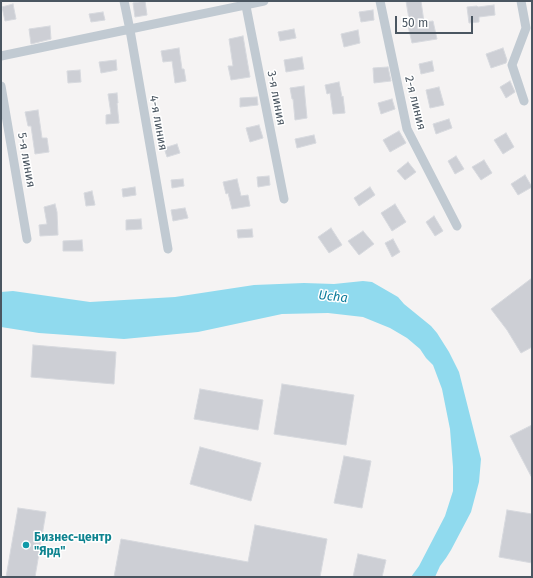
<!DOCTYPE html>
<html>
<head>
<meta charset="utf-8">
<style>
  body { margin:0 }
  #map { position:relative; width:533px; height:578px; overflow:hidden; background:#f5f3f3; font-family:"Fira Sans",sans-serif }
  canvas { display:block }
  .frame { position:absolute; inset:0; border:2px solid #4a5661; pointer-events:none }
  .scale { position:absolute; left:395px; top:16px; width:78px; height:18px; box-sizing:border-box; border:2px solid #4a5661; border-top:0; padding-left:5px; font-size:12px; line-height:14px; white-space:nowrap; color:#4a5661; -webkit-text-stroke:3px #fff; paint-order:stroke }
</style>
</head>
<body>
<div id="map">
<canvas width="533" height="578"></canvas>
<div class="frame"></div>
<div class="scale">50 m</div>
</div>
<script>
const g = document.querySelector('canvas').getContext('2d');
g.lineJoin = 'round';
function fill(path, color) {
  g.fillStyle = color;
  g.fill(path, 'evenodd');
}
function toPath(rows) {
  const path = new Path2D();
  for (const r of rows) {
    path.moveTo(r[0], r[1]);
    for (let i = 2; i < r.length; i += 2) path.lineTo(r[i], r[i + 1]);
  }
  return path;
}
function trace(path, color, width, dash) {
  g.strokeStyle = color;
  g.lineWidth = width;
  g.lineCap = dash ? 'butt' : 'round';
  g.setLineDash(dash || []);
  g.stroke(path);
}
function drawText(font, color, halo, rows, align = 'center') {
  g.font = font + ' "Fira Sans",sans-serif';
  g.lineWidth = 3;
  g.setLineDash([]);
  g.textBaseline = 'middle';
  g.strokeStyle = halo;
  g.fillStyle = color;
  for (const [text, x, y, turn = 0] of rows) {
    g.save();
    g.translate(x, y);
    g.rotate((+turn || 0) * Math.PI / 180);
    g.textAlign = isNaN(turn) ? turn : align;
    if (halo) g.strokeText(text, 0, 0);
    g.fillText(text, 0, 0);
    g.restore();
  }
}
fill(toPath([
  [363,281,372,282,398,297,404,304,431,326,437,333,449,352,459,372,481,459,479,482,471,512,451,550,446,558,440,566,435,577,411,577,419,566,445,516,453,491,453,467,450,429,442,389,433,365,426,358,420,349,407,338,390,328,363,317,328,313,282,314,198,332,124,339,39,333,1,327,1,292,13,291,90,302,175,297,254,285,304,283,334,284]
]), '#90daee');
const building = toPath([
  [145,1,147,15,135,17,133,3,145,1],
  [406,1,421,1,424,22,433,21,437,39,412,43,408,26,410,25,406,1],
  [13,4,16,19,5,21,2,7,13,4],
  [494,5,495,15,479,17,479,22,469,23,467,7,477,6,478,7,494,5],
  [373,10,374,20,361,22,359,12,373,10],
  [103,12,105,20,91,22,89,14,103,12],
  [50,26,51,39,31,44,29,29,50,26],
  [294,29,296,38,280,41,278,32,294,29],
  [358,30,360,43,344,47,341,34,358,30],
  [243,36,250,77,231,80,228,66,233,66,229,39,243,36],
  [179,48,182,69,184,69,186,81,175,83,172,61,163,62,161,51,179,48],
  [503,48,507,60,506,63,491,68,486,54,503,48],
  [302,57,304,69,286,72,284,60,302,57],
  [116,60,117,70,101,73,99,62,116,60],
  [432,61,434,71,421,74,419,64,432,61],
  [388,67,391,81,374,83,373,68,388,67],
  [80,70,81,82,68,83,67,71,80,70],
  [510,81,515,92,506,98,500,87,510,81],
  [339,82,342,97,343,96,345,113,333,114,330,93,327,94,325,85,339,82],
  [304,86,307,118,295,120,293,99,292,99,290,88,304,86],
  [439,87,444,105,430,108,426,90,439,87],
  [117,93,118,103,117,103,119,123,106,124,106,115,111,114,108,94,117,93],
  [257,97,258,105,240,107,240,98,257,97],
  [392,99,395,109,381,114,378,103,392,99],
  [38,110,42,138,47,138,49,152,35,154,31,126,28,126,25,112,38,110],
  [449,119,452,128,436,134,433,124,449,119],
  [259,125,263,138,250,142,246,128,259,125],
  [399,131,406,143,390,152,383,140,399,131],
  [506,133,514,147,503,154,494,140,506,133],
  [314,135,316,143,297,148,295,139,314,135],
  [177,144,180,153,167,157,164,148,177,144],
  [456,156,464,169,455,174,448,161,456,156],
  [484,160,492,173,481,180,472,167,484,160],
  [408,162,416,172,405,180,397,171,408,162],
  [525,175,532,187,518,195,511,184,525,175],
  [269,176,270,185,258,187,257,177,269,176],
  [183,179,184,186,172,188,171,180,183,179],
  [237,179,241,196,248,195,250,206,232,209,228,193,226,194,223,182,237,179],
  [135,187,136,195,123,197,122,189,135,187],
  [370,187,375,195,359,206,354,198,370,187],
  [92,191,95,205,86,206,84,193,92,191],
  [55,204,57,212,58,235,40,236,39,225,47,224,44,207,55,204],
  [395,204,406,222,392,231,381,213,395,204],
  [185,208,188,218,173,221,171,210,185,208],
  [434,216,443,231,435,236,426,222,434,216],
  [141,219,142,229,126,230,126,220,141,219],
  [331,228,342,245,329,253,318,237,331,228],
  [252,229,253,237,238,238,237,230,252,229],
  [363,231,374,244,359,255,348,241,363,231],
  [393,239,400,252,392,257,385,243,393,239],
  [82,240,83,251,63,251,63,241,82,240],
  [532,278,532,347,521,353,507,330,491,309,532,278],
  [33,345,116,352,114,384,31,377,33,345],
  [282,384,354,395,346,445,274,434,282,384],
  [200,389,263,400,258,430,194,419,200,389],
  [532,425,532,478,510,436,532,425],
  [200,447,261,463,251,501,190,484,200,447],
  [344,456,371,461,362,508,334,503,344,456],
  [18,508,46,512,35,577,6,577,18,508],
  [507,510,532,514,532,563,499,557,507,510],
  [255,525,327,539,320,577,114,577,121,539,248,562,255,525],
  [358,554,386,560,382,577,353,577,358,554]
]);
fill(building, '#cdcfd5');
trace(building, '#d7d9de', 1);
trace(toPath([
  [124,1,130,30,168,249],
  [245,1,284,199],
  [380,1,407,129,457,226],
  [521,1,526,28,512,65,524,101],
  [1,56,264,1],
  [1,86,27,239]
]), '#c1cad2', 9);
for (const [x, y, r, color] of [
  [26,545,4,"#0f9aa8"]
]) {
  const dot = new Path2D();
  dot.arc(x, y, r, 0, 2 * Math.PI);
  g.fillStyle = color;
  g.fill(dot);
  trace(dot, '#fff', 1.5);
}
drawText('12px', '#4a5661', '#fff', [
  ["3-я линия",276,98,79],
  ["2-я линия",415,103,76],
  ["4-я линия",158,123,80],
  ["5-я линия",26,160,80]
]);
drawText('bold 12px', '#0d838f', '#fff', [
  ["Бизнес-центр",34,538],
  ["\"Ярд\"",34,552]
], 'left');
drawText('italic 13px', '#0c7c9b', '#fff', [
  ["Ucha",333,297,6]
]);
</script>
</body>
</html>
